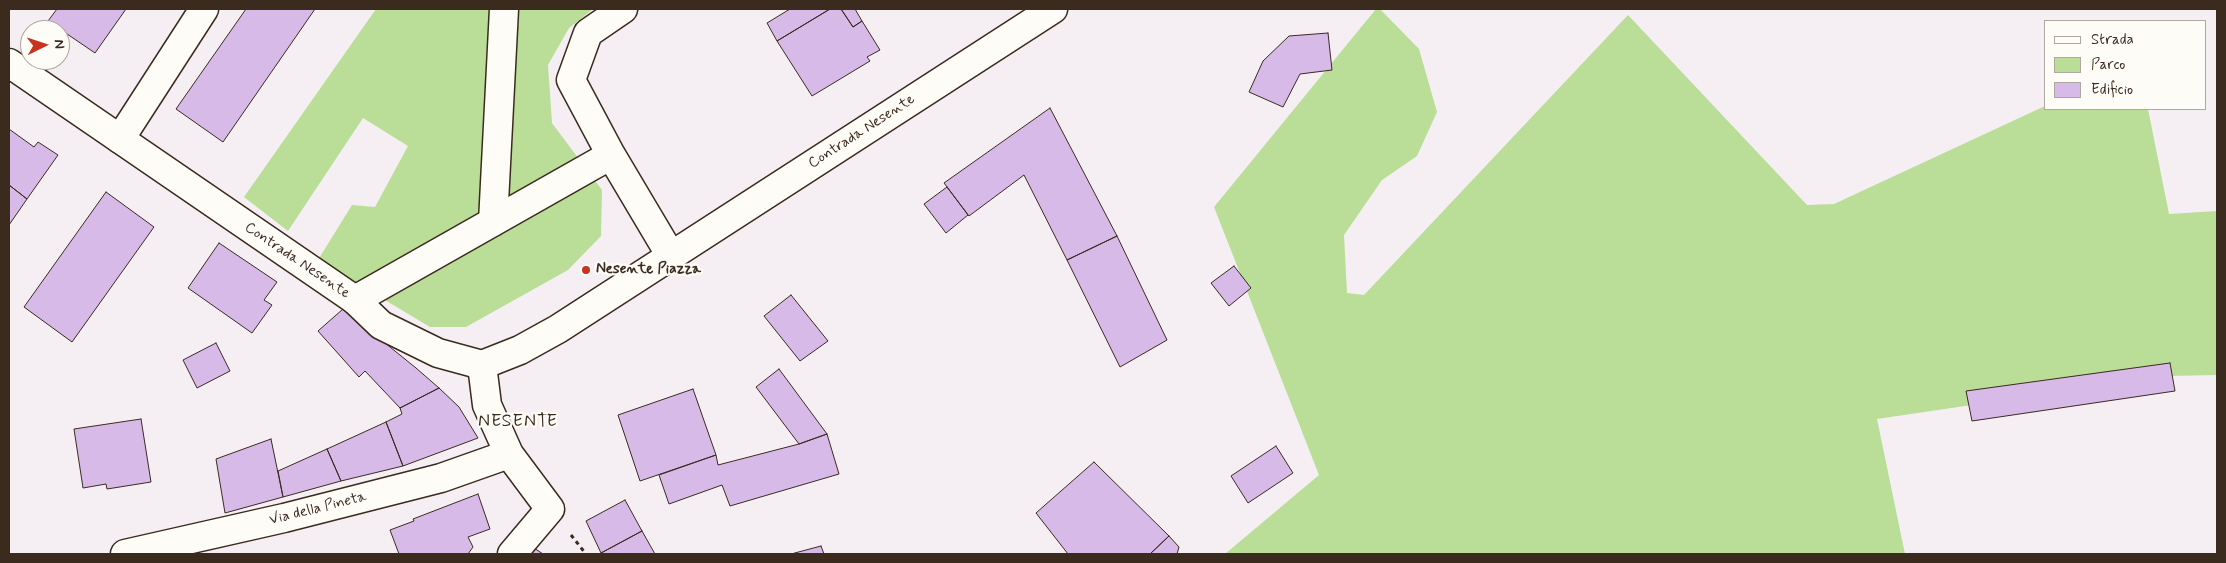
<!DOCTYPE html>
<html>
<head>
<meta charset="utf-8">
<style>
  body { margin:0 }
  #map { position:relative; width:2226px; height:563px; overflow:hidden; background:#f5eff4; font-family:Mynerve,sans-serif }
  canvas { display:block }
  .frame { position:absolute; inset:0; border:10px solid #3b2a1e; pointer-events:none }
  .legend { position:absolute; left:2044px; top:20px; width:162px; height:90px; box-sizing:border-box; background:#fdfcf7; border:1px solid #afa8a0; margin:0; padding:6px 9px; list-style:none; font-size:15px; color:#3b2a1e }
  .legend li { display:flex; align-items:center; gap:10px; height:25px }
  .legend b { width:25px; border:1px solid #afa8a0 }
  .north { position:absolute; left:20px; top:20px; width:50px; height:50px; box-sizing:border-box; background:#fdfcf7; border:1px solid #afa8a0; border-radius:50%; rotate:86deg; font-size:14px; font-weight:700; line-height:20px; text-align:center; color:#3b2a1e }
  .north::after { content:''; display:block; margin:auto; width:18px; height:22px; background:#c8321e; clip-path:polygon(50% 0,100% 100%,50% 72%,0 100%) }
</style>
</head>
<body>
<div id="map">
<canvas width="2226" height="563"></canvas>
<div class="frame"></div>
<ul class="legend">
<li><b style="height:6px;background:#fdfcf7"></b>Strada</li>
<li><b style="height:14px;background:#badd97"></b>Parco</li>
<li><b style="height:14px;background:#d7bae8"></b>Edificio</li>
</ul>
<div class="north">N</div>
</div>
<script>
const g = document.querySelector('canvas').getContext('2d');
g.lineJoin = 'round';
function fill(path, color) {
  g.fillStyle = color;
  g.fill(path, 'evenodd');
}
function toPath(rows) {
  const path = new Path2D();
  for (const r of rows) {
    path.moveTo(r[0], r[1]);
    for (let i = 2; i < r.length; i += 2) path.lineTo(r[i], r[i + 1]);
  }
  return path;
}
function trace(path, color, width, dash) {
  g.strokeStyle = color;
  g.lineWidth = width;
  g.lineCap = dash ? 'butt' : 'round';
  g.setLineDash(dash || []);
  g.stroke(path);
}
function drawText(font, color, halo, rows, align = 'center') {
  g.font = font + ' Mynerve,sans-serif';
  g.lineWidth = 4.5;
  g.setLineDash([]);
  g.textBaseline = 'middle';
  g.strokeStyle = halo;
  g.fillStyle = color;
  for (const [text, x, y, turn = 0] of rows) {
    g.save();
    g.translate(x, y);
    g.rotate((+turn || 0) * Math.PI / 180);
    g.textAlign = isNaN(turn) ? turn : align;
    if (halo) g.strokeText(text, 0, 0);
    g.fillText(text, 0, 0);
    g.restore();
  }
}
fill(toPath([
  [376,9,593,9,569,28,548,65,552,123,602,190,601,236,568,270,466,327,430,327,318,260,352,205,375,207,408,146,363,118,288,231,244,197],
  [1376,9,1380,9,1419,49,1437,112,1417,156,1382,180,1344,235,1347,293,1364,295,1628,15,1807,205,1834,204,2045,106,2045,109,2148,109,2169,214,2217,211,2217,375,2168,376,1877,419,1905,554,1225,554,1319,475,1214,207]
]), '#badd97');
const building = toPath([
  [57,9,126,9,95,53,48,21,57,9],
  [246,9,315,9,223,142,176,109,246,9],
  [790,9,830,9,777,41,767,23,790,9],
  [830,9,841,9,853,27,862,21,880,50,867,57,870,61,812,96,777,41,830,9],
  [841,9,855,9,862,21,853,27,841,9],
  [1328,33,1332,70,1300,74,1283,107,1249,92,1263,61,1289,36,1328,33],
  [1050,108,1117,236,1067,260,1024,175,969,216,944,183,1050,108],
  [9,129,34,147,38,142,58,155,27,199,9,185,9,129],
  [9,185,27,199,9,225,9,185],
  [947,187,968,215,946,233,924,204,947,187],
  [106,192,154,227,72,342,24,307,106,192],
  [1117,236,1167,340,1120,367,1067,260,1117,236],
  [219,243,277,282,264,300,272,305,252,333,188,288,219,243],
  [1234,266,1251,288,1229,306,1211,283,1234,266],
  [791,295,828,341,800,361,764,316,791,295],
  [343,309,416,368,439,388,400,408,365,371,359,377,318,331,343,309],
  [216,343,230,371,197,388,183,360,216,343],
  [2170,363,2175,391,1972,421,1966,391,2170,363],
  [779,369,827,434,799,444,756,387,779,369],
  [439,388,459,407,478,438,403,466,386,422,402,414,400,408,439,388],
  [693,389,716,455,640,481,618,415,693,389],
  [141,419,151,482,107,489,106,484,83,488,74,429,141,419],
  [386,422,403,466,341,481,327,449,386,422],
  [827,434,839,474,730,506,722,485,669,504,659,475,716,455,718,465,799,444,827,434],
  [271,439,283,497,225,513,216,459,271,439],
  [1276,446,1293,473,1248,503,1231,476,1276,446],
  [327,449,341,481,283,497,278,471,327,449],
  [1094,462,1169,536,1150,554,1068,554,1036,513,1094,462],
  [478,494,490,529,468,537,473,547,468,554,399,554,390,530,414,521,413,519,478,494],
  [625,500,642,531,601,553,586,521,625,500],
  [642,531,655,554,602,554,601,553,642,531],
  [1169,536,1179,547,1177,554,1150,554,1169,536],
  [528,544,543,554,521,554,528,544],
  [821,546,824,554,791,554,821,546]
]);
fill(building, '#d7bae8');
trace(building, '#3b2a1e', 1);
const street = toPath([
  [623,9,588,33,571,80,611,155,671,256],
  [120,139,204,9],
  [493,222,504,9],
  [355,300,611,155],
  [482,365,487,405,509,454,550,509,512,554],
  [125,554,284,518,441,478,509,454]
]);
const secondary = toPath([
  [9,63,355,300,381,325,438,353,482,365,520,350,558,329,1053,9]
]);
trace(street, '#3b2a1e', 31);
trace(secondary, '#3b2a1e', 31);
trace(toPath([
  [571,535,586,554]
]), '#3b2a1e', 3, [4, 4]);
trace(street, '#fdfcf7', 28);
trace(secondary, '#fdfcf7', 28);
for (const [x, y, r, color] of [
  [586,270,5,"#c8321e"]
]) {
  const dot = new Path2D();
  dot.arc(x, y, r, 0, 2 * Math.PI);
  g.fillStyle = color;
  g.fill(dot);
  trace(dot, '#fdfcf7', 2);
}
drawText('15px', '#3b2a1e', '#fdfcf7', [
  ["Contrada Nesente",862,132,-33],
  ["Contrada Nesente",297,261,34],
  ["Via della Pineta",318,509,-14]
]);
drawText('bold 15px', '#3b2a1e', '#fdfcf7', [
  ["Nesente Piazza",596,270]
], 'left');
g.letterSpacing = '1px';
drawText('18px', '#3b2a1e', '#fdfcf7', [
  ["NESENTE",518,422]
]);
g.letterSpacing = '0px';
</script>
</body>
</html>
